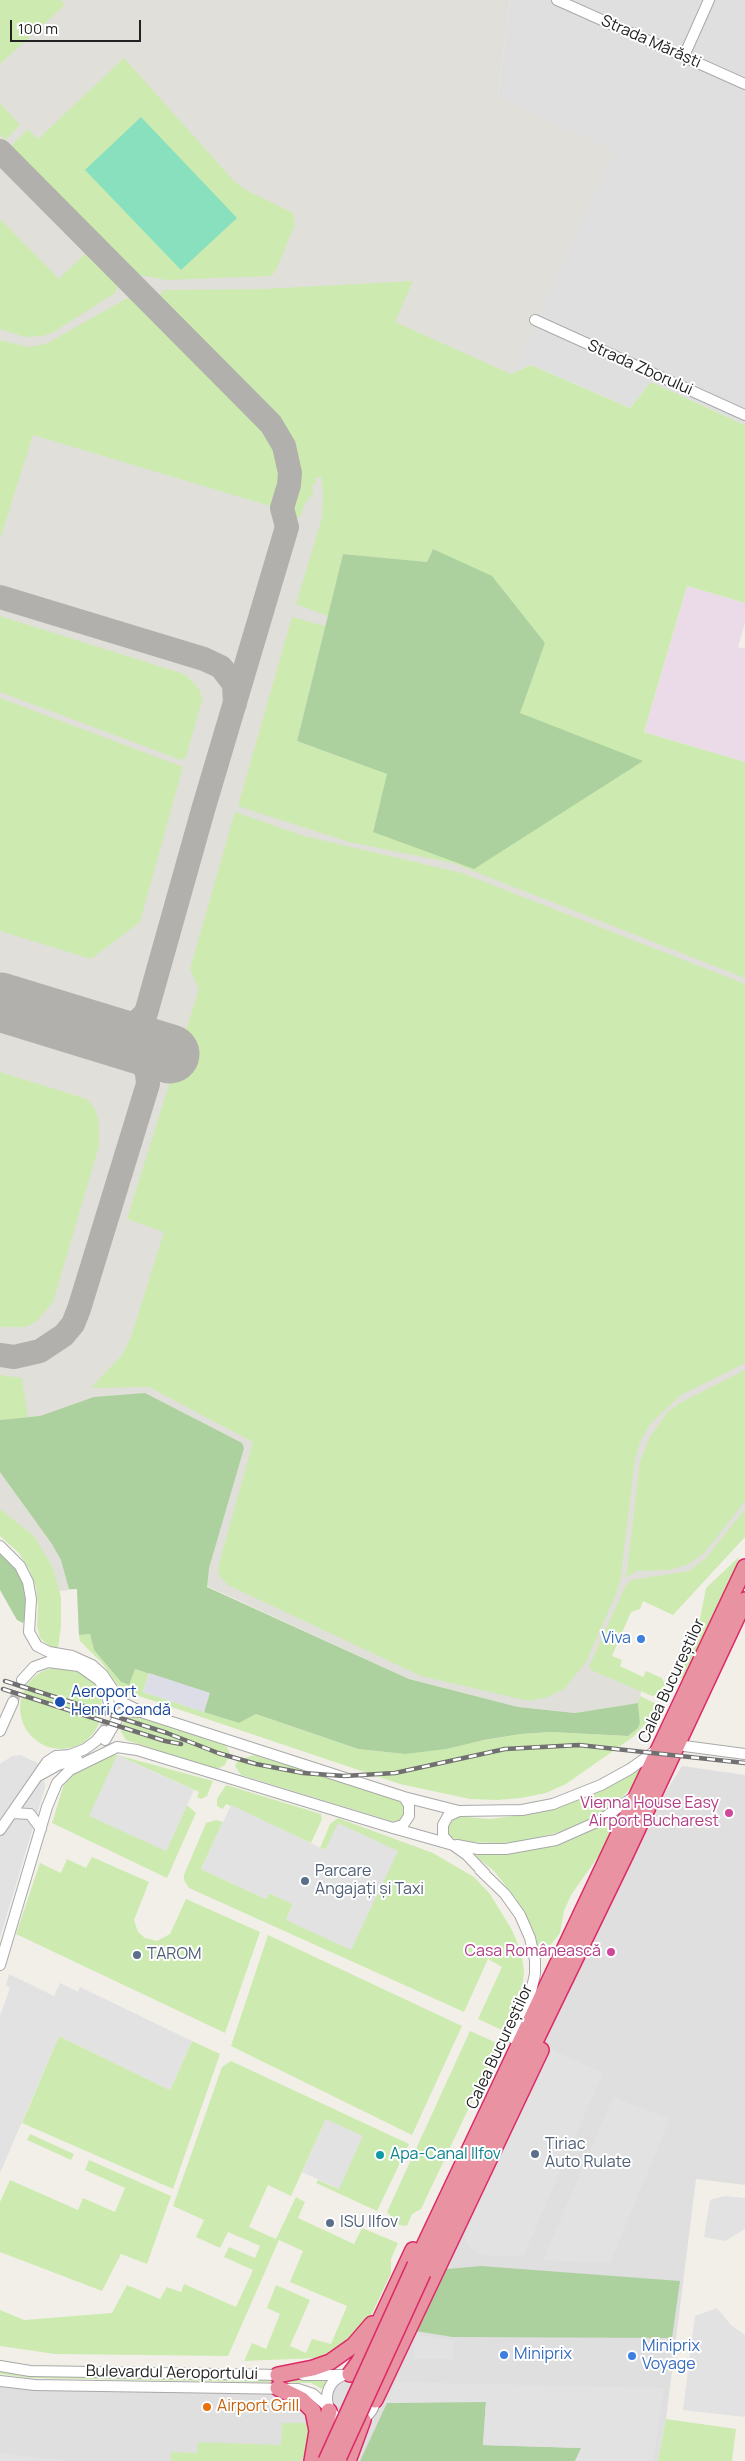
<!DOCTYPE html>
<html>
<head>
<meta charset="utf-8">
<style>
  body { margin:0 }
  #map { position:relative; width:745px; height:2461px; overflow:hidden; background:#f2efe9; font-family:Manrope,sans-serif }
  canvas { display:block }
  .scale { position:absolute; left:10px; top:20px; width:131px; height:22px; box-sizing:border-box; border:2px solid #222; border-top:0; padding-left:6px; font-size:15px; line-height:18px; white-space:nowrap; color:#222; -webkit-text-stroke:4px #fff; paint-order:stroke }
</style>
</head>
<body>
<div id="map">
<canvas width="745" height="2461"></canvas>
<div class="scale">100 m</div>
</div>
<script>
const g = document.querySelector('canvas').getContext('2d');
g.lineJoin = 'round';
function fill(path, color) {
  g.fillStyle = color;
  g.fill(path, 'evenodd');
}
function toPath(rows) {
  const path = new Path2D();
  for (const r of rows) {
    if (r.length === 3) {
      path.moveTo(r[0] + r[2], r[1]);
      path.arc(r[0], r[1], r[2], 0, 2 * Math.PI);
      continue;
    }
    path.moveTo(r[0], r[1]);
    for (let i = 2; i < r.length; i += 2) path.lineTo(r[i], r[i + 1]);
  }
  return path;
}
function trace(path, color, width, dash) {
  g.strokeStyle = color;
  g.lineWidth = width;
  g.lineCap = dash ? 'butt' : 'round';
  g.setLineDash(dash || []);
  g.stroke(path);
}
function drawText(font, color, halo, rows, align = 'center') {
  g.font = font + ' Manrope,sans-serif';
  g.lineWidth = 4;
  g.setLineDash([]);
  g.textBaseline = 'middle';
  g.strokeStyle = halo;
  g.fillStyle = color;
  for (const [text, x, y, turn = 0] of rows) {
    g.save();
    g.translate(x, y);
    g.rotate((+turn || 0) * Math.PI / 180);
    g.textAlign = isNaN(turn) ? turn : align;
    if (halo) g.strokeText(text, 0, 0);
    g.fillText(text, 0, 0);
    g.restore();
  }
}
fill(toPath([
  [510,0,745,0,745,425,651,382,630,408,531,365,511,374,535,320,498,97],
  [682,1766,745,1775,745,2185,696,2179,666,2419,658,2461,0,2461,0,2381,278,2388,326,2399,332,2383,345,2375,403,2272,513,2044,563,1954]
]), '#e0dfdf');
fill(toPath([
  [687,586,745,603,745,623,738,647,745,649,745,762,644,732]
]), '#ebdbe8');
fill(toPath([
  [0,0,510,0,498,97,614,150,427,562,343,554,283,796,745,973,745,1521,682,1605,632,1585,595,1669,642,1689,638,1703,575,1713,518,1707,409,1679,207,1586,79,1635,77,1589,44,1593,31,1554,0,1529]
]), '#e1dfda');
fill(toPath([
  [0,0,61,0,65,5,0,64],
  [124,58,234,181,246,190,293,213,295,224,276,270,271,276,167,280,138,275,11,146,28,129,38,139],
  [0,103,20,125,5,140,0,135],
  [0,219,59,279,87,252,119,284,115,293,52,333,42,336,25,337,0,329],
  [413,281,395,322,511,374,531,365,630,408,651,382,745,425,745,603,687,586,644,732,745,762,745,978,453,863,349,842,238,806,292,617,325,626,297,741,388,774,373,831,519,713,545,643,433,549,427,562,343,554,328,616,296,604,322,518,323,494,321,476,315,479,316,484,312,485,313,497,309,496,308,501,305,503,300,518,291,515,288,507,293,488,293,467,289,448,281,431,275,422,200,346,204,342,158,297,164,290,263,289],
  [131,296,191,356,195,352,274,434,281,448,286,475,281,497,277,503,270,506,33,435,0,539,0,340,28,347,46,344],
  [0,616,184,674,194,683,201,692,200,696,203,697,186,757,181,760,0,692],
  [0,698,183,767,140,922,91,959,0,931],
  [235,812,304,836,462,873,745,984,745,1363,681,1395,650,1424,640,1442,635,1459,621,1576,616,1594,586,1662,564,1689,548,1697,529,1701,421,1676,228,1585,219,1575,218,1568,253,1442,149,1387,91,1388,122,1355,131,1337,164,1232,127,1219,199,989,190,969],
  [0,1072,87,1099,95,1109,99,1122,99,1146,53,1302,36,1322,25,1327,0,1327],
  [745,1370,745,1501,705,1552,689,1564,669,1570,635,1571,626,1578,640,1461,650,1437,667,1413,680,1403],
  [0,1375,22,1378,28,1417,0,1420],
  [0,1509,35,1537,53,1568,61,1597,61,1626,58,1648,49,1646,40,1638,37,1626,38,1607,36,1588,30,1571,19,1553,0,1536],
  [745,1509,745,1537,673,1615,643,1601,640,1609,631,1612,612,1656,622,1660,620,1666,643,1677,646,1671,662,1678,665,1685,662,1694,652,1696,593,1671,589,1667,625,1587,631,1580,689,1571,706,1558],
  [739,1557,737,1565,684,1677,681,1679,679,1674,697,1634,706,1588],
  [90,1634,94,1650,121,1682,125,1684,134,1669,149,1673,143,1692,239,1723,256,1714,358,1749,405,1754,521,1734,551,1732,628,1736,638,1728,640,1723,638,1703,640,1696,657,1704,647,1722,633,1737,566,1784,546,1793,521,1798,497,1800,470,1799,400,1784,121,1690,102,1663,80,1641,79,1635],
  [61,1708,41],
  [135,1714,225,1744,230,1753,225,1765,216,1770,126,1740,121,1732,124,1719],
  [110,1755,117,1755,213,1781,207,1796,201,1799,197,1797,199,1792,117,1755,166,1851,187,1805,196,1813,167,1878,52,1823,63,1787,69,1777,76,1771],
  [254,1755,393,1798,402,1803,405,1808,404,1817,400,1821,394,1822,241,1775,235,1766,238,1760],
  [641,1768,632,1787,611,1808,588,1822,564,1831,519,1842,497,1843,466,1842,452,1838,448,1834,446,1823,456,1816,490,1819,530,1814,567,1804,610,1785],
  [226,1785,321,1814,322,1819,311,1843,226,1804,223,1809,217,1806,217,1799],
  [623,1807,600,1854,571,1895,564,1911,560,1933,540,1958,531,1926,515,1897,494,1871,477,1857,476,1852,521,1850],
  [338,1818,433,1853,474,1877,490,1894,512,1930,521,1951,524,1971,522,1990,502,2030,478,2019,502,1967,488,1959,464,2012,189,1888,184,1880,184,1875,206,1823,216,1820,223,1822,201,1869,266,1899,269,1893,293,1904,286,1919,326,1850,320,1848,330,1824],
  [92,1857,149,1882,134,1920,138,1932,145,1938,157,1941,170,1934,186,1899,260,1932,225,2033,16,1934,40,1863,61,1873,67,1859,86,1868],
  [268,1935,462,2026,412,2135,231,2046],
  [470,2031,499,2044,421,2209,412,2214,407,2226,399,2225,387,2212],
  [59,2036,170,2090,192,2041,220,2054,173,2189,22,2123],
  [231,2061,409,2144,377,2211,316,2183,318,2180,339,2189,326,2119,291,2196,268,2185,249,2227,276,2239,296,2197,305,2202,298,2218,354,2244,362,2228,398,2243,391,2259,391,2273,369,2320,362,2329,340,2348,317,2358,244,2361,252,2343,266,2349,280,2314,267,2308,276,2285,310,2300,290,2346,306,2353,312,2339,331,2344,347,2306,290,2282,303,2251,279,2240,228,2356,55,2354,0,2346,0,2310,24,2320,112,2313,127,2285,160,2299,167,2287,181,2292,184,2284,236,2307,253,2270,224,2257,229,2247,255,2258,260,2246,228,2232,220,2248,196,2237,204,2220,173,2206,222,2067],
  [30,2134,74,2154,71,2160,27,2140],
  [89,2160,171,2196,147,2264,121,2254,102,2291,0,2252,0,2202,10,2180,78,2210,83,2198,115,2212,125,2188,85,2170],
  [0,2370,328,2377,324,2390,311,2383,31,2378,0,2374],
  [666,2419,736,2429,732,2461,658,2461],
  [282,2423,312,2423,311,2440,301,2461,171,2461,171,2452,197,2453,198,2442,281,2445]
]), '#cdebb0');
fill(toPath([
  [433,549,492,576,545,643,520,713,643,761,474,869,373,832,387,774,297,741,343,554,427,562],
  [145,1393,242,1443,244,1448,209,1568,207,1587,409,1679,518,1707,575,1713,638,1703,640,1723,638,1728,628,1736,551,1732,521,1734,484,1740,446,1749,405,1754,358,1749,256,1714,239,1723,204,1712,209,1693,135,1669,129,1685,121,1682,94,1650,90,1634,79,1635,77,1589,69,1589,61,1560,52,1544,0,1472,0,1420,40,1416,94,1397],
  [0,1553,16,1569,25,1588,26,1617,23,1623,17,1620,0,1590],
  [481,2266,680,2281,672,2338,453,2337,415,2331,440,2274,447,2269],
  [486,2401,483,2445,582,2448,575,2461,360,2461,387,2403]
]), '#add19e');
fill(toPath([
  [141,117,237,218,181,270,85,170]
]), '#88e0be');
fill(toPath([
  [21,1755,37,1763,43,1769,45,1787,0,1938,0,1764,12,1756],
  [117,1755,194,1790,166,1851,89,1816],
  [231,1805,325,1850,338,1823,398,1851,351,1950,286,1920,293,1904,269,1893,266,1899,201,1869],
  [9,1974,54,1996,60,1983,78,1992,80,1987,192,2041,170,2090,59,2036,0,2173,0,2016,10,1988,6,1985],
  [550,2049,603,2073,523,2257,481,2255,466,2244,465,2234],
  [613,2097,670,2119,610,2263,543,2260],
  [326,2119,363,2136,339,2189,302,2172],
  [725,2196,745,2198,745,2229,725,2241,704,2237,710,2200],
  [717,2308,731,2325,745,2335,745,2417,683,2410,695,2316],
  [415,2335,454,2340,453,2359,414,2359],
  [396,2382,664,2388,653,2461,575,2461,581,2448,483,2445,486,2402,387,2403],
  [0,2453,69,2461,0,2461]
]), '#e2e2e2');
fill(toPath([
  [149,1673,210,1693,204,1712,143,1692]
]), '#dddde8');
trace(toPath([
  [0,151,271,424,284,446,290,473,289,485,282,508,287,527,203,810,146,1013,128,1030,106,1034],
  [0,597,204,659,221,667,234,684,235,704],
  [0,1355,14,1357,40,1351,64,1335,73,1324,79,1309,148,1084,147,1073,137,1050,128,1043,106,1034]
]), '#b1b0ac', 24);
trace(toPath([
  [0,1002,170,1054]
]), '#b1b0ac', 59);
trace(toPath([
  [13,1702,22,1680],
  [104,1731,110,1708]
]), '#c8c6c1', 10, [10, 5]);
const minor = toPath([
  [557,0,745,84],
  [684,56,709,0],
  [535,320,745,415],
  [0,1546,20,1566,28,1582,31,1599,29,1632,37,1646,49,1652,72,1656,92,1665,103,1675,121,1702,144,1713,404,1797,459,1811,522,1810,553,1804,601,1785,630,1769,655,1751],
  [22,1680,34,1667,48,1662,79,1666,99,1680,106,1691,110,1708],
  [0,1731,13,1702],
  [105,1740,120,1714,128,1711,138,1712],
  [677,1745,745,1754],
  [40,1775,58,1765,77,1759],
  [13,1813,30,1814,41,1829],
  [393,1828,403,1825,409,1816,409,1805,404,1797],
  [0,1830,47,1762,56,1756,70,1755,85,1749,96,1741,104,1731],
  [450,1844,443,1836,443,1825,448,1816,459,1811],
  [457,1845,478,1849,506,1849,556,1840,599,1821,635,1796],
  [480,1870,505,1894,520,1915,530,1938,535,1960,535,1974,529,2001,514,2039],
  [0,1965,47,1807,57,1783,70,1770,117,1747,137,1750,393,1828,453,1845,467,1855,485,1874],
  [0,2366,30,2371,284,2375],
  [351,2398,24],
  [303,2375,345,2375],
  [0,2381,35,2385,298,2389,313,2394,327,2406]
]);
const highway = toPath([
  [415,2265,745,1567],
  [423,2273,625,1856,745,1600],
  [350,2374,359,2362,376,2329,413,2250],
  [278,2375,313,2368,330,2362,354,2345,372,2324],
  [278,2388,302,2400,313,2411,317,2431,312,2461],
  [375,2400,541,2050],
  [322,2443,329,2411],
  [348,2461,363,2420]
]);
trace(minor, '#a9a9a9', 12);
trace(highway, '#dc2a67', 18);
trace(minor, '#fff', 10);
trace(highway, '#e892a2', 15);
const rail = toPath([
  [5,1681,167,1733,218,1753,256,1764,303,1773,344,1776,395,1773,505,1749,579,1745,745,1763],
  [3,1689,165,1741,181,1744]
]);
trace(rail, '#707070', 4.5);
trace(rail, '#fff', 2.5, [8]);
const highwayBridge = toPath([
  [339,2457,423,2273],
  [326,2461,415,2265]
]);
trace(highwayBridge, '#dc2a67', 18, []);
trace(highwayBridge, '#e892a2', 15);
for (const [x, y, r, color] of [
  [641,1639,5,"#3f7fe0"],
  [60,1702,6,"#1a4fb4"],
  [729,1813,5,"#d1479c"],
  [305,1881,5,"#5c6f8a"],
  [611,1952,5,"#d1479c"],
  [137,1955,5,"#5c6f8a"],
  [535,2154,5,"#5c6f8a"],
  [380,2155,5,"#0f9aa8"],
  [330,2223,5,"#5c6f8a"],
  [504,2355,5,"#3f7fe0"],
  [632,2356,5,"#3f7fe0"],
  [207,2407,5,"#e8710a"]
]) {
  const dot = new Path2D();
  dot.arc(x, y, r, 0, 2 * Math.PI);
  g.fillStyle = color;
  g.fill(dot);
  trace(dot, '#fff', 2);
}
drawText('16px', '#222', '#fff', [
  ["Strada Mărăști",651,42,24],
  ["Strada Zborului",640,368,24],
  ["Calea Bucureștilor",672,1681,-65],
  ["Calea Bucureștilor",500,2047,-65],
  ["Bulevardul Aeroportului",172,2373,1]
]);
drawText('16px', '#366cbe', '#fff', [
  ["Viva",631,1639,"right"],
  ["Miniprix",642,2347],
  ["Voyage",642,2365],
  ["Miniprix",514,2355]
], 'left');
drawText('16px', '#164399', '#fff', [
  ["Aeroport",71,1693],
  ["Henri Coandă",71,1711]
], 'left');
drawText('16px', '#b23c85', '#fff', [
  ["Vienna House Easy",719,1804],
  ["Airport Bucharest",719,1822],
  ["Casa Românească",601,1952]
], 'right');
drawText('16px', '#4e5e75', '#fff', [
  ["Parcare",315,1872],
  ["Angajați și Taxi",315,1890],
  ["TAROM",147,1955],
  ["Țiriac",545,2145],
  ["Auto Rulate",545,2163],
  ["ISU Ilfov",340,2223]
], 'left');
drawText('16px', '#0d838f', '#fff', [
  ["Apa-Canal Ilfov",390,2155]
], 'left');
drawText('16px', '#c56008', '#fff', [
  ["Airport Grill",217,2407]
], 'left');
</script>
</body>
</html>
